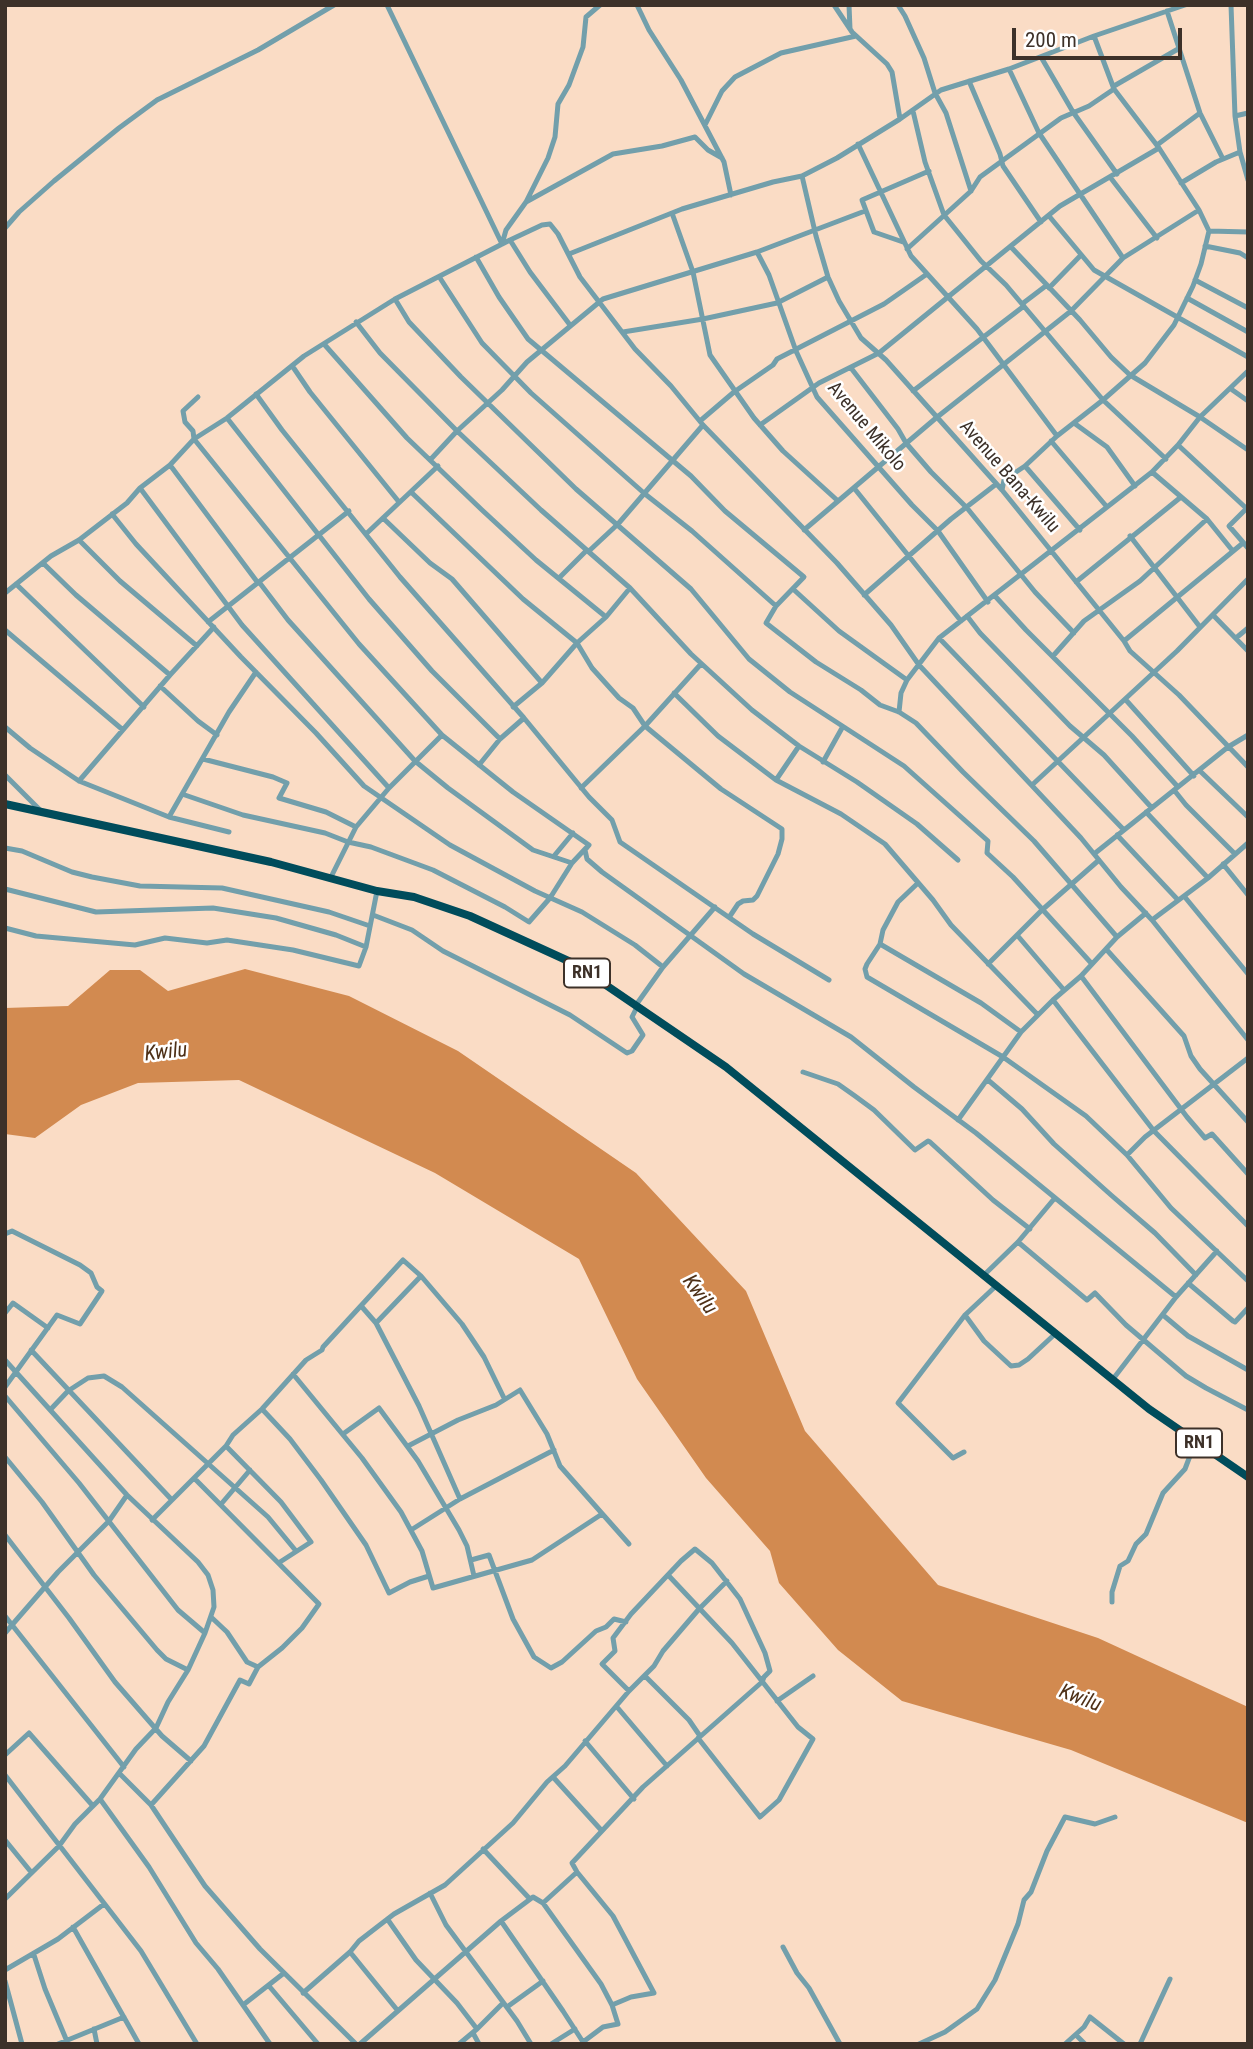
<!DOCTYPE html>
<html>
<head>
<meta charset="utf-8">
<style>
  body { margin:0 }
  #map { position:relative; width:1253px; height:2049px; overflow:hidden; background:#fadcc5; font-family:"Roboto Condensed",sans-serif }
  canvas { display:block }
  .frame { position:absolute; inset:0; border:7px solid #3d3129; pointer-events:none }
  .scale { position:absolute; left:1012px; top:28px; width:170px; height:32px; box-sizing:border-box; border:4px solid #3d3129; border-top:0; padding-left:9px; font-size:21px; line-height:24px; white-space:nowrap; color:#3d3129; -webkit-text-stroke:5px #fff; paint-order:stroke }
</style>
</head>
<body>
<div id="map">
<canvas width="1253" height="2049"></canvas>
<div class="frame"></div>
<div class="scale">200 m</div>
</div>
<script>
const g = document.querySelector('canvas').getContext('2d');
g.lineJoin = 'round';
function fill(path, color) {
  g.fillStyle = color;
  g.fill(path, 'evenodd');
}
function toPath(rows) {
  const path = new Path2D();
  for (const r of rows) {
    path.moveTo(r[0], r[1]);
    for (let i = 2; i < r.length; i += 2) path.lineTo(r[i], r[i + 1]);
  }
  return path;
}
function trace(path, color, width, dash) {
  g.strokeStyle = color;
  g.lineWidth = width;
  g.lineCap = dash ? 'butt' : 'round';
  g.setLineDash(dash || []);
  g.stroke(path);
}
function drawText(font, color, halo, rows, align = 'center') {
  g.font = font + ' "Roboto Condensed",sans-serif';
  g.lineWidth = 5;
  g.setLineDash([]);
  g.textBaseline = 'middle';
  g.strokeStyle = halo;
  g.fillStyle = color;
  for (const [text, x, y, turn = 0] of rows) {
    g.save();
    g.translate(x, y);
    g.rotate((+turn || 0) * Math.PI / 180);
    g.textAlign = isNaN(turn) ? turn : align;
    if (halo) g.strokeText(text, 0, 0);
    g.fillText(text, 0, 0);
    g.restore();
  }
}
fill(toPath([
  [245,969,349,996,458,1051,636,1173,746,1291,805,1431,938,1585,1098,1638,1248,1707,1248,1823,1071,1750,902,1701,838,1650,779,1583,770,1551,706,1478,637,1379,579,1259,435,1173,239,1080,138,1083,81,1105,35,1138,5,1134,5,1008,68,1006,110,970,140,970,168,991]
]), '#d28a50');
trace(toPath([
  [387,5,502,244],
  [637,5,649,30,681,80,724,162,731,195],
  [834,5,852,32,887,64,892,72,900,119],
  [849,5,850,29],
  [898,5,905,16,924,58,935,93,946,113,971,191],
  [1231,5,1235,116,1240,152,1248,180],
  [1167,11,1200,113,1223,159],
  [1041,57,1073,112,1117,174],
  [1009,69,1039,133,1123,258],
  [969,81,1000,154,1003,166,1041,222],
  [1114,86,1178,49],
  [913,111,925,162,944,215,981,261,1006,285,1103,400,1166,459],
  [1235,116,1248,113],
  [705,125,722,91,735,77,781,53,856,36],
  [858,144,911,256,977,329,1057,436],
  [1157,145,1200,113],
  [802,176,816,236,828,277,839,301,861,338,886,360,1002,490,1124,641,1130,651,1179,695,1248,767],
  [1110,177,1157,238],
  [1181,183,1216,162,1240,152],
  [526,202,613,154,662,146,695,137,708,150,722,158],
  [672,213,693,272,710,355,754,418,783,451,838,501],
  [1049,216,1094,270,1248,357],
  [5,228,19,212,54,181,119,128,157,100,258,50,334,5],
  [1209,231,1248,232],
  [510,240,530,272,570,325],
  [903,242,874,232,862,200,929,171],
  [502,244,506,230,526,202,548,158,555,137,558,104,569,85,583,47,586,17,600,5],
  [1205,246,1240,253,1248,258],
  [1011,247,1080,320,1111,357,1130,375,1200,417,1248,450],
  [907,249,971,191,980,177,1061,118,1089,106,1114,89],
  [757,252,769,275,796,351,817,397,912,505,938,531,988,602],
  [569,254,682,209,773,182,802,176,837,158,900,119,941,90,1009,69,1094,36,1185,5],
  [476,257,499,297,528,339,691,476,725,511,804,577,776,606,766,623,816,662,861,690,880,705,899,712,916,723,963,772,1034,841,1117,937],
  [440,278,482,343,531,393,645,494,692,531,776,606],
  [1195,280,1248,308],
  [1049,288,1081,255],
  [1187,298,1248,332],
  [395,299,409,322,461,377,576,489,691,589,749,659,790,692,904,766,988,841,987,853,1013,877,1092,964],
  [1022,304,1047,285],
  [356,322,380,353,457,431,541,510,630,588,691,654,752,710,799,746,857,782,917,824,958,860],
  [623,332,703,319,777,303,828,277],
  [324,344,407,438,482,510,536,560,606,617],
  [293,367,310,392,399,502],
  [851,368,898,429,906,443,931,472,967,508,1035,592,1074,633],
  [1231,389,1248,401],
  [913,391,1024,306],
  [256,394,282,430,400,577,524,718,589,797,612,820,620,842,753,934,829,980],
  [198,397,183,411,185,422,193,431,194,439,359,644,442,735,513,792,589,845],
  [227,418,369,599,432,671,500,739],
  [700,421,734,392,773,365,777,359,884,304,927,274],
  [1074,423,1107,447,1135,486],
  [760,425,819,383,879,353,1060,206,1159,148],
  [1051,441,1107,507],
  [1178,445,1246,508],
  [431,459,457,431,502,390,527,362,603,299,757,252,865,211],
  [170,465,258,583],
  [1025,466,1080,530],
  [1152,472,1207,519,1232,550],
  [140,488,242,625,389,788],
  [854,488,961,621],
  [1002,490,1004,480,1025,466,1057,436,1103,400,1145,363,1174,325,1193,286,1201,264,1209,231,1199,210,1159,148,1114,89,1094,36],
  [411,492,523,599,577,643,592,668,619,698,633,708,645,726,721,789,782,829,782,839,778,854,757,896,753,900,743,901,738,904,730,916],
  [1248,507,1229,526,1248,548],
  [112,514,136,544,241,657,316,733,364,786,450,845,535,891,582,912,635,945,663,967],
  [384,519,430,563,452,579,542,683],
  [804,530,936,418,1071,311,1123,258,1199,210],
  [367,533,438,466],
  [1130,536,1200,627],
  [79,540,120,581,197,646],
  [589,551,618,524,703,425],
  [43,563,76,595,170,675],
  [559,578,587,550],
  [259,582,288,620,415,761,448,788,533,850,572,863],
  [1076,582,1181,497],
  [16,584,144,707],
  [793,589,839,631,907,680],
  [5,593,51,556,79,540,127,503,140,488,170,465,194,439,227,418,304,356,395,299,510,240,542,225,550,224,558,234,580,277,635,349,671,386,703,425,837,563,891,625,919,665,1081,838,1121,887,1152,920,1248,1040],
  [864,595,951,519,995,485],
  [995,596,1026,630,1132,736,1178,787],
  [1213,615,1248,651],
  [967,616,980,633,1070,726,1104,755,1151,807],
  [208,622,349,511],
  [5,630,123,730],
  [939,638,1123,829],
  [1236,638,1248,628],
  [1124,641,1243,543],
  [1053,656,1084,621,1140,581,1207,519],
  [160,686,198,721,217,735],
  [674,693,718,736,776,780,841,814,885,844,933,900,951,925,1038,1015],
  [1125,699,1194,776],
  [513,707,542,683,577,643,606,617,630,588],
  [899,712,901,693,907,680,939,638,1152,472,1178,445,1200,417,1248,371],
  [5,727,30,748,79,781,169,817,229,832],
  [203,759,273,777,287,783,279,798,326,812,356,827],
  [823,762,842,728],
  [479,765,500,739,524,718],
  [1200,771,1248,817],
  [5,775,40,810],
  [776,780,799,746],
  [79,781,170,675,214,627],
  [1032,785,1177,651,1248,579],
  [581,788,645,726,701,664],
  [1174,790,1186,805,1235,854],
  [182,794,243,815,325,833,348,842,371,847,433,870,505,907,529,922,550,898,572,863,586,848],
  [1146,812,1208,878],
  [169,817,229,712,256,672],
  [1117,835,1178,900],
  [589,845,585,850,587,859,602,872,744,974,851,1037,914,1087,976,1133,1176,1297],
  [5,848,22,851,72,872,92,877,140,886,222,888,329,912,370,926],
  [1094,854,1228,747,1248,735],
  [554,856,573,833],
  [1223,864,1248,895],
  [330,879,356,827,389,788,442,735],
  [918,883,898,902,883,930,880,944,867,964,865,969,867,977,1003,1057,1086,1116,1127,1155,1171,1208,1248,1281],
  [5,889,96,912,213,908,276,918,336,935,366,947],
  [1184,896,1248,974],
  [373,915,412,930,443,951,570,1015,627,1053,632,1051,643,1035,632,1017,638,1005],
  [1152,920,1208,878,1248,843],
  [5,928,36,936,135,945,165,938,207,943,227,940,293,950,359,966,366,947,377,891],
  [1017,935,1064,990],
  [880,944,981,1003,1021,1032],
  [1106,949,1184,1036,1191,1056,1200,1069,1248,1122],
  [988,964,1042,910,1099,860],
  [1081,976,1187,1117,1205,1138,1212,1134,1248,1174],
  [1053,1000,1154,1131,1248,1226],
  [636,1005,663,967,715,907],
  [803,1072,838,1084,855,1096,874,1110,915,1150,928,1141,930,1142,993,1200,1030,1229],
  [988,1080,1022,1109,1054,1144,1111,1195,1155,1233,1196,1275],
  [958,1120,1021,1032,1053,1000,1081,976,1117,937,1146,913],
  [1127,1155,1145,1137,1248,1058],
  [5,1234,12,1231,80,1265,91,1273,97,1287,102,1291,80,1324,57,1315,5,1387],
  [1018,1242,1087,1300,1095,1293,1126,1325,1186,1376,1206,1388,1248,1410],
  [984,1275,1018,1242,1054,1199],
  [1188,1283,1233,1321,1235,1322,1248,1308],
  [362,1307,376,1323,419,1406,460,1499],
  [5,1313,13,1303,48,1328],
  [965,1315,984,1341,1011,1366,1019,1365,1028,1359,1055,1334],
  [1163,1315,1188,1336,1248,1370],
  [376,1323,421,1276],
  [31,1350,171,1499],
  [5,1360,127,1495,198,1562,208,1575,213,1590,214,1607,205,1633,188,1670,168,1702,156,1728,136,1749,100,1799,75,1824,59,1846,5,1899],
  [293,1374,362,1458,401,1512,422,1551,433,1588,532,1560,602,1514],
  [1113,1379,1176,1297,1217,1251],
  [5,1396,79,1483,178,1610,205,1633],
  [51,1409,68,1391,88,1378,104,1376,122,1387,268,1517,296,1551],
  [262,1409,290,1439,321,1480,366,1545,389,1593,410,1582,429,1576],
  [343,1434,379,1408,418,1461,459,1530,467,1546,474,1576],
  [226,1446,281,1502,311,1542,280,1562],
  [408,1446,458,1420,496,1405,520,1390,547,1434,560,1466,629,1544],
  [964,1452,953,1458,898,1403,965,1315,996,1286],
  [5,1457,42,1502,94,1575,157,1650,166,1659,188,1670],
  [222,1503,250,1470],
  [152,1520,226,1446,233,1435,262,1409,306,1360,322,1350,323,1347,403,1260,421,1276,462,1324,484,1357,504,1398],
  [411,1530,460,1499,554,1450],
  [5,1535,69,1618,115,1682,162,1736,191,1761],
  [471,1560,489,1555,513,1619,534,1657,551,1668,562,1662,596,1631,606,1627,614,1619,626,1622],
  [669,1576,732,1643,798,1727,813,1739,779,1800,760,1817,698,1738],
  [1112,1602,1112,1592,1120,1566,1128,1561,1136,1544,1146,1534,1163,1493,1185,1469,1196,1440],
  [5,1616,124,1767],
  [211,1617,227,1632,247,1662,258,1667],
  [5,1633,58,1572,109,1521,127,1495],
  [645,1676,689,1720,700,1736],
  [777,1701,813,1676],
  [617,1707,667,1766],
  [585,1741,634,1799],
  [5,1755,29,1733,93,1806],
  [119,1773,151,1805,205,1886,260,1949,356,2044],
  [5,1775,141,1951,197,2044],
  [553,1777,602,1831],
  [100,1799,149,1867,196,1943,218,1969,270,2044],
  [151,1805,204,1746,240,1680,249,1684,258,1667,282,1648,302,1628,319,1604,194,1478],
  [5,1840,31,1872],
  [483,1849,529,1898],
  [430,1893,446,1925,517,2021,531,2044],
  [543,1903,577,1872],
  [388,1920,416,1960,457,2003,477,2029],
  [73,1927,139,2044],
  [783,1947,797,1973,809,1988,840,2044],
  [350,1952,398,2011],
  [34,1955,45,1989,66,2039],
  [5,1970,58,1939,104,1904],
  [5,1981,22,2044],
  [269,1986,318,2044],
  [303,1993,350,1952,359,1941,394,1914,445,1885,513,1823,547,1782,565,1766,629,1691,654,1666,663,1651,699,1609,727,1581],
  [243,2005,284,1973],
  [612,2005,631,1997,654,1993,613,1916,577,1872,572,1863,643,1787,762,1682,764,1677,770,1671,765,1653,740,1599,712,1563,695,1549,681,1561,631,1614,613,1638,615,1651,602,1664,629,1691],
  [507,2007,543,1981],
  [94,2029,97,2044],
  [473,2033,479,2044],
  [1076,2035,1085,2044],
  [58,2044,124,2017],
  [360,2044,501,1921,533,1897,543,1903,601,1984,612,2005,618,2024,603,2027,583,2042,563,2011,501,1921],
  [459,2044,477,2029,503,2003],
  [551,2044,575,2029],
  [919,2044,945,2032,977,2009,995,1980,1018,1924,1024,1900,1031,1892,1047,1851,1065,1817,1095,1824,1115,1817],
  [1065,2044,1084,2027,1090,2017,1124,2044],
  [1140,2044,1170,1979]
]), '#729fab', 5);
trace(toPath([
  [5,804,271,862,377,891,414,897,470,916,575,964,726,1067,1149,1409,1248,1477]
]), '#004c5b', 8);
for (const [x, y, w] of [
  [587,973,46],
  [1199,1443,46]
]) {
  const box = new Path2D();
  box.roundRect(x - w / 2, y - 14.5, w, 29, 5);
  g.fillStyle = '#fff';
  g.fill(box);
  trace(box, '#3d3129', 2);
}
drawText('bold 18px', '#3d3129', null, [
  ["RN1",587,973],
  ["RN1",1199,1443]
]);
drawText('19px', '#3d3129', '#fff', [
  ["Avenue Mikolo",866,427,50],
  ["Avenue Bana-Kwilu",1009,477,49]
]);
drawText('italic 21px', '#4e3017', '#fff', [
  ["Kwilu",166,1053,-6],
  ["Kwilu",699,1295,54],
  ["Kwilu",1080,1699,21]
]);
</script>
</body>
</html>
